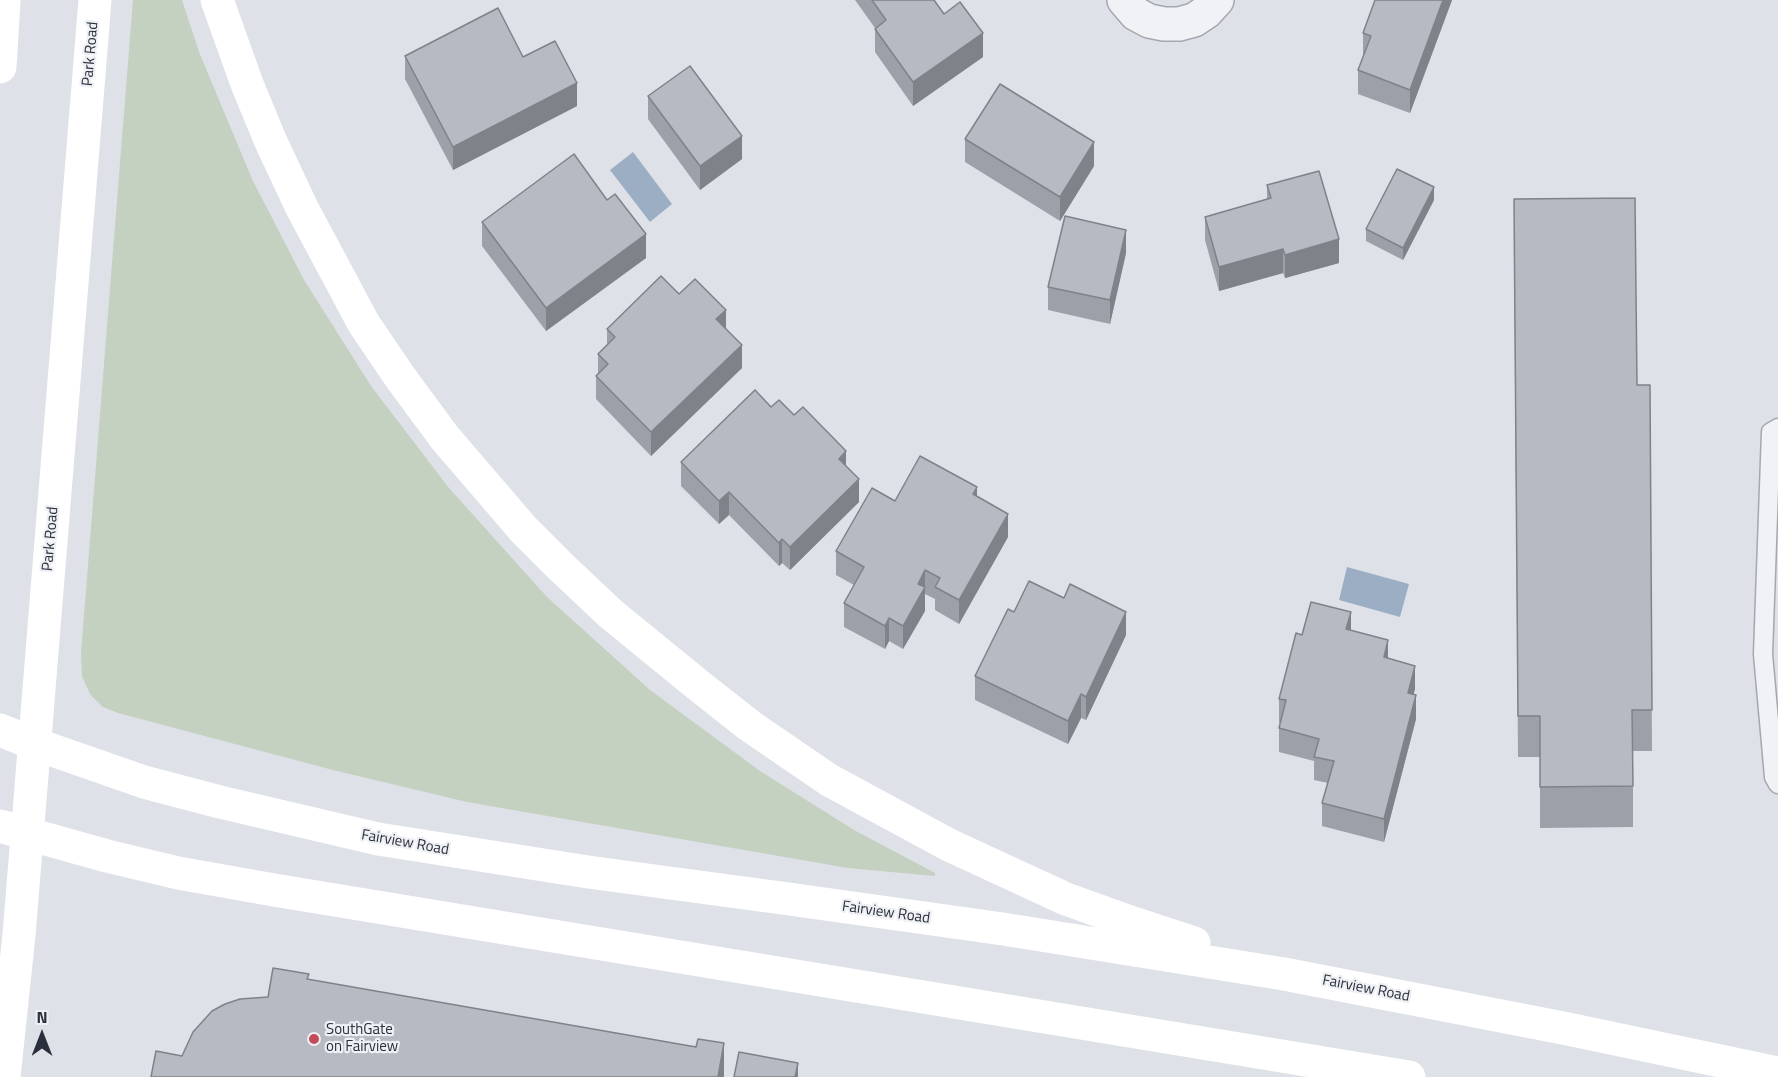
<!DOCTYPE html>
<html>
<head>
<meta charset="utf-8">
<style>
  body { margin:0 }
  #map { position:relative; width:1778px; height:1077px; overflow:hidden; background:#dee1e7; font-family:"Titillium Web",sans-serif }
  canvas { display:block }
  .north { position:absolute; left:12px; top:1005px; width:60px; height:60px; -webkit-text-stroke:4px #eef0f4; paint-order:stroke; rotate:0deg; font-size:16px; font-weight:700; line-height:24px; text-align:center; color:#292f3c }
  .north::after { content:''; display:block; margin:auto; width:21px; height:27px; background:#292f3c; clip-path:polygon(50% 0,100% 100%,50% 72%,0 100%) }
</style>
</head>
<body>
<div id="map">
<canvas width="1778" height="1077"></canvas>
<div class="north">N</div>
</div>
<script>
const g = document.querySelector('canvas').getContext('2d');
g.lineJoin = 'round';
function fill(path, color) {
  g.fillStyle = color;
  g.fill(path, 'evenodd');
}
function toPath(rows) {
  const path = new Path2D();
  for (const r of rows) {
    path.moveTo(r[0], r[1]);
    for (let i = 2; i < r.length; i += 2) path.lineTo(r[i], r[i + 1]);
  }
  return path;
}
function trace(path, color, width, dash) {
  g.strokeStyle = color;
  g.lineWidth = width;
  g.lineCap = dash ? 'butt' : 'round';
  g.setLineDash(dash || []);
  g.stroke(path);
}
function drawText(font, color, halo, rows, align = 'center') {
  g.font = font + ' "Titillium Web",sans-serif';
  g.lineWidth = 4.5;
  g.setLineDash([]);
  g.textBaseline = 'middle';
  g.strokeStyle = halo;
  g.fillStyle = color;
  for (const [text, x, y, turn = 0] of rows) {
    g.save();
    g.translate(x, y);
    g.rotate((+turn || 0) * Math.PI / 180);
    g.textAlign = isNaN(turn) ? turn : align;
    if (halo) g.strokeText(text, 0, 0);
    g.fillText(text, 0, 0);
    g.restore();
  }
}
fill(toPath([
  [133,0,182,0,199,52,252,179,304,280,371,386,449,488,547,597,650,690,760,771,854,830,935,873,935,876,848,868,467,802,333,770,118,713,103,707,90,694,82,676,81,653]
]), '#c4d0c0');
fill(toPath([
  [633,152,672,204,650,222,610,170],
  [1347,567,1409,584,1400,617,1339,600]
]), '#9caec4');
const lane = toPath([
  [1778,428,1771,432,1763,654,1774,777,1778,784]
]);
const street = toPath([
  [1124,0,1136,14,1149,21,1164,24,1179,24,1194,20,1206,12,1217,0]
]);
trace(lane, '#a4a8b0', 21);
trace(street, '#a4a8b0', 36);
trace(lane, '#f1f2f5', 18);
trace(street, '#f1f2f5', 33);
trace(toPath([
  [217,0,247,84,271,142,302,208,364,324,400,377,445,438,524,530,560,566,611,614,698,685,750,726,829,780,949,845,1066,899,1133,923,1194,943],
  [0,67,4,0],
  [0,730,35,744,144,782,220,802,378,839,588,872,789,899,1003,929,1284,974,1563,1028,1778,1073],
  [0,826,107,856,178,873,274,890,1409,1077],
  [4,1077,19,935,95,0]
]), '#fff', 33);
fill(toPath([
  [855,0,934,0,944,14,983,57,913,106,875,52,875,28],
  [1375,0,1452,0,1410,113,1358,94,1358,70,1363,57,1363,33],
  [405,56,523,57,577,106,453,170,405,79],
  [648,96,742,159,700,190,648,119],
  [965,139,1094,166,1060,221,965,162],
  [1267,185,1339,263,1285,278,1283,273,1219,291,1205,240,1205,217,1267,199],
  [1434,200,1403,260,1366,241,1366,229],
  [482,222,646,258,546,331,482,246],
  [1514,240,1637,385,1650,385,1652,751,1633,751,1633,827,1540,828,1540,757,1518,757],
  [1126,253,1110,324,1048,310,1048,287],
  [679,294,726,328,742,368,651,456,596,399,596,376,598,373,598,354,607,346,607,329],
  [771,407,846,466,859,502,790,570,782,563,779,566,729,515,719,524,681,486,681,462],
  [977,496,1008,537,959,624,935,610,935,599,925,594,925,611,903,649,889,641,885,649,844,627,844,603,854,585,836,575,836,551,895,501],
  [1014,612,1126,635,1086,720,1081,718,1068,744,975,700,975,676],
  [1351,630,1388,659,1415,689,1413,694,1416,719,1384,842,1322,826,1322,803,1328,783,1314,780,1314,761,1279,752,1279,728,1280,723,1279,722,1279,699,1302,635]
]), '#9da0a8');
fill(toPath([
  [1443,0,1452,0,1410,113,1410,90],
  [983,33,983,57,913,106,913,82],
  [577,83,577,106,453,170,453,147],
  [742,136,742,159,700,190,700,166],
  [1094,142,1094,166,1060,221,1060,197],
  [1434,187,1434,200,1403,260,1403,248],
  [1126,230,1126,253,1110,324,1110,300],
  [646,234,646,258,546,331,546,308],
  [1339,239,1339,263,1285,278,1285,255],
  [1283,249,1283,273,1219,291,1219,267],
  [726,310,726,334,716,319],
  [742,345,742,368,651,456,651,432],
  [846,451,846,475,839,459],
  [859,479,859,502,790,570,790,547],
  [977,487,977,510,973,494],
  [729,492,729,515,719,524,719,501],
  [1008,514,1008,537,959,624,959,600],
  [782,539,782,563,779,566,779,543],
  [925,570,925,611,903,649,903,626,918,584],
  [1126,612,1126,635,1086,720,1086,697],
  [1351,612,1351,636,1346,629],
  [889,618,889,641,885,649,885,626],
  [1388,640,1388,664,1384,657],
  [1415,666,1415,689,1408,716,1408,693],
  [1081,694,1081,718,1068,744,1068,721],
  [1416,695,1416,719,1384,842,1384,819],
  [724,1043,724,1077,718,1077],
  [798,1063,798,1077,795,1077]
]), '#7f8288');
const building = toPath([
  [872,0,934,0,944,14,960,2,983,33,913,82,875,29,886,20,872,0],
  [1375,0,1443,0,1410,90,1358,70,1371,36,1363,33,1375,0],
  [498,8,523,57,555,41,577,83,453,147,405,56,498,8],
  [690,66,742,136,700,166,648,96,690,66],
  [1000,84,1094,142,1060,197,965,139,1000,84],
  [574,154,607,200,615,194,646,234,546,308,482,222,574,154],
  [1397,169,1434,187,1403,248,1366,229,1397,169],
  [1319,171,1339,239,1285,255,1283,249,1219,267,1205,217,1271,198,1267,185,1319,171],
  [1635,198,1637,385,1650,385,1652,710,1632,710,1633,786,1540,787,1540,716,1518,716,1514,199,1635,198],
  [1065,216,1126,230,1110,300,1048,287,1065,216],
  [661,276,679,294,695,279,726,310,716,319,742,345,651,432,596,376,608,364,598,354,615,337,607,329,661,276],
  [755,390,771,407,779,400,794,415,803,407,846,451,839,459,859,479,790,547,782,539,779,543,729,492,719,501,681,462,755,390],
  [920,456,977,487,973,494,1008,514,959,600,935,587,940,578,925,570,918,584,925,587,903,626,889,618,885,626,844,603,864,567,836,551,872,488,895,501,920,456],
  [1029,581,1064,598,1070,584,1126,612,1086,697,1081,694,1068,721,975,676,1008,609,1014,612,1029,581],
  [1311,602,1351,612,1346,629,1388,640,1384,657,1415,666,1408,693,1416,695,1384,819,1322,803,1334,761,1314,757,1319,739,1279,728,1286,700,1279,699,1296,633,1302,635,1311,602],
  [273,968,309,974,307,979,696,1047,698,1039,724,1043,718,1077,151,1077,156,1051,182,1056,193,1032,212,1011,225,1004,240,999,268,997,273,968],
  [739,1052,798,1063,795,1077,734,1077,739,1052]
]);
fill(building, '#b6bac3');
trace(building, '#7f8288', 1.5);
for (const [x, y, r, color] of [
  [314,1039,6,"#c34c5a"]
]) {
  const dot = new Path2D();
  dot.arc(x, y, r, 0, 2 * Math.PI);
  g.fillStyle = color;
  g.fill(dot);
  trace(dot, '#eef0f4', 2);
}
drawText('15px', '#292f3c', '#eef0f4', [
  ["Park Road",91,54,-85],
  ["Park Road",51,539,-85],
  ["Fairview Road",405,843,10],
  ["Fairview Road",886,913,8],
  ["Fairview Road",1366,989,11]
]);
drawText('15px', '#292f3c', '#eef0f4', [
  ["SouthGate",326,1030],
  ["on Fairview",326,1047]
], 'left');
</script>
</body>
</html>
